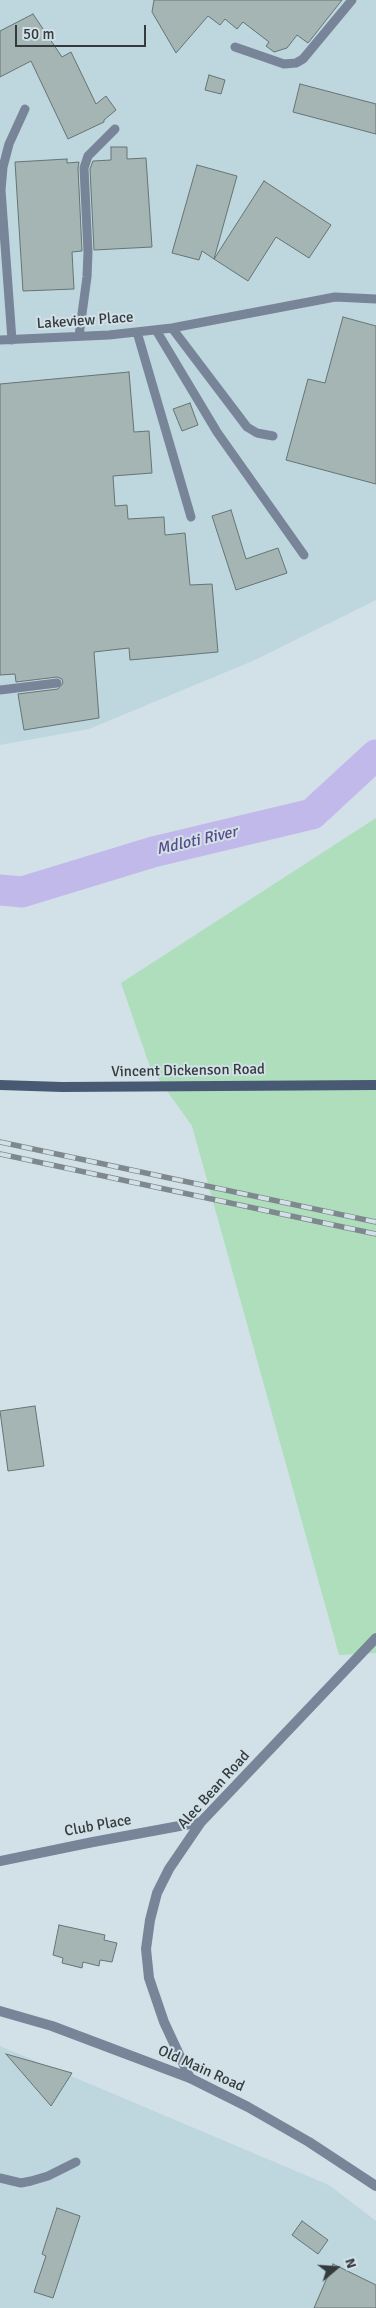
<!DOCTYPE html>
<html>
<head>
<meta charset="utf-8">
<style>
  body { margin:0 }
  #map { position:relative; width:376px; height:2308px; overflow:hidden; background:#d2e1e7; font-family:Signika,sans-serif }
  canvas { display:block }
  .north { position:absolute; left:311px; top:2243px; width:50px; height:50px; -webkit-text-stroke:4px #d2e1e7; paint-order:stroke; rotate:72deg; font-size:14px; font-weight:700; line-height:20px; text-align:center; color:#343a3d }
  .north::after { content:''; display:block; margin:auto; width:18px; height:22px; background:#343a3d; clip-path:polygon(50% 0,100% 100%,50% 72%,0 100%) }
  .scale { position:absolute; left:15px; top:25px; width:131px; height:22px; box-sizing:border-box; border:2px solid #343a3d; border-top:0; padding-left:6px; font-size:15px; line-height:18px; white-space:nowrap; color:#343a3d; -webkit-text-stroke:4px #d2e1e7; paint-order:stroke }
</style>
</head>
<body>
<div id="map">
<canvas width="376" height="2308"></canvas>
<div class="north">N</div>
<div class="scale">50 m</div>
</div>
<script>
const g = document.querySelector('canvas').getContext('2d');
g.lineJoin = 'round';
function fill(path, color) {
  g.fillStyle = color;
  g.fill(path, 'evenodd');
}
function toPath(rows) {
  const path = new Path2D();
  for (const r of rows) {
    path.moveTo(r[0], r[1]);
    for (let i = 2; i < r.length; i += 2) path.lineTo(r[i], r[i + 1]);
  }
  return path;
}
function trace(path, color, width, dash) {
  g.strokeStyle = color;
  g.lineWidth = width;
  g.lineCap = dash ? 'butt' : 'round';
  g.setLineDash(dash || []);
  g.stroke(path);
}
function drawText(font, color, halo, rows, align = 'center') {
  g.font = font + ' Signika,sans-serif';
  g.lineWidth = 4;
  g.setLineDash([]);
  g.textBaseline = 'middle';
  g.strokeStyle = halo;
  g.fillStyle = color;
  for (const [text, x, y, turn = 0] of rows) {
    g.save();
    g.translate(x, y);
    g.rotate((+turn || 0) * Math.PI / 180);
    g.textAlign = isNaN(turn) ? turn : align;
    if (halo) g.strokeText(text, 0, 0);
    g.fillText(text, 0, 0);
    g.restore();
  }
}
fill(toPath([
  [0,0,376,0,376,600,255,660,89,729,0,745],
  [0,2046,329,2185,376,2221,376,2308,0,2308]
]), '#bed6de');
fill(toPath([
  [376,818,376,1653,339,1655,192,1126,150,1067,121,983]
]), '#afdebc');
trace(toPath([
  [0,890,22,892,153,852,312,814,376,755]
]), '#c2b9eb', 31);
const building = toPath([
  [154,0,342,0,308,43,297,35,287,48,274,52,266,46,269,42,243,22,237,29,225,19,220,25,208,16,176,53,152,12,154,0],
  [33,14,62,57,71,52,96,104,106,96,116,110,104,120,104,122,68,139,31,61,0,77,0,31,33,14],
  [209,75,225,80,221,94,205,90,209,75],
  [300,84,376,104,376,134,293,112,300,84],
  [111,147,127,147,127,159,146,158,152,247,94,250,90,169,93,161,111,160,111,147],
  [67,159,67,163,79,162,78,168,82,251,72,252,74,289,23,291,15,162,67,159],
  [197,165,237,176,214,259,202,251,199,260,172,253,197,165],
  [264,181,331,225,309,258,276,237,248,281,214,259,264,181],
  [343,317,376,326,376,484,286,460,308,379,325,383,343,317],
  [129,372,134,432,149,431,152,473,113,476,115,506,127,505,128,519,164,517,165,535,185,533,190,585,212,584,218,652,130,660,129,648,94,652,99,718,24,730,18,694,58,689,63,683,62,679,57,677,16,682,15,674,0,675,0,384,129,372],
  [190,403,198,425,182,431,173,409,190,403],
  [231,510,246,559,278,548,287,573,236,590,212,516,231,510],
  [35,1406,44,1466,8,1471,0,1411,35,1406],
  [59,1925,105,1935,104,1940,117,1943,112,1962,100,1960,99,1966,83,1962,82,1968,62,1963,63,1958,53,1955,59,1925],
  [6,2054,72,2073,51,2106,6,2054],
  [57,2208,80,2216,53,2298,34,2292,46,2256,42,2254,57,2208],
  [302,2221,328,2240,318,2254,292,2235,302,2221],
  [333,2264,376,2285,376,2308,314,2308,333,2264]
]);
fill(building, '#a5b5b3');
trace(building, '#667574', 1);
trace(toPath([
  [235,47,284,64,296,63,303,59,352,0],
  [172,328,247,427,257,433,273,436],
  [156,330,217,432,304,555],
  [137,332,191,517],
  [79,336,87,277,88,252,84,168,88,156,115,129],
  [0,340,109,335,172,328,335,297,376,299],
  [12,340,1,190,3,167,9,144,25,109],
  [0,690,57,683],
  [0,2178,21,2183,31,2181,48,2176,76,2162]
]), '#788497', 9);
trace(toPath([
  [0,1861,93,1842,201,1822],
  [190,2078,164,2022,149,1978,146,1949,150,1920,157,1893,169,1869,201,1822,376,1638]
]), '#788497', 10);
trace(toPath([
  [0,2011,52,2026,190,2078,248,2107,309,2142,376,2186]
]), '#788497', 10);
trace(toPath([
  [0,1085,62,1087,376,1085]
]), '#485973', 10);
const rail = toPath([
  [0,1142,376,1222],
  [0,1154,376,1234]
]);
trace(rail, '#7e888d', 5.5);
trace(rail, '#d2e1e7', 4, [11]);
drawText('15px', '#343a3d', '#d2e1e7', [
  ["Lakeview Place",85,321,-4],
  ["Vincent Dickenson Road",188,1071,-1],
  ["Alec Bean Road",214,1790,-48],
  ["Club Place",98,1826,-10],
  ["Old Main Road",201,2069,24]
]);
drawText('italic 16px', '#5a4b8a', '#d2e1e7', [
  ["Mdloti River",197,841,-13]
]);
</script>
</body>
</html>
